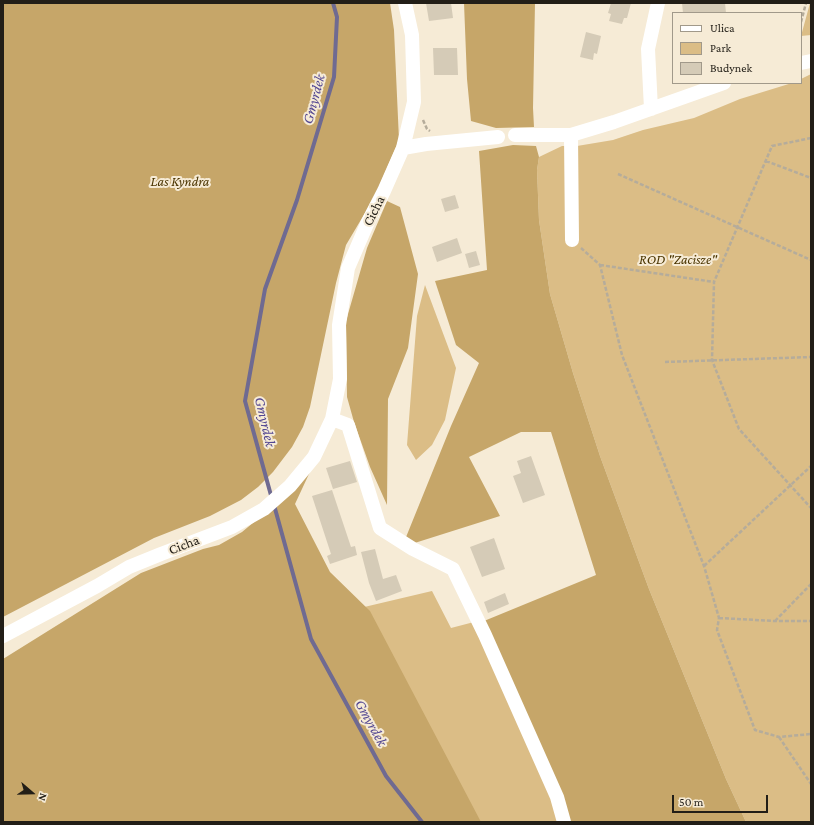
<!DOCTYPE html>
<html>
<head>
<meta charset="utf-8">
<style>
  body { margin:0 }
  #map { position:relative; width:814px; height:825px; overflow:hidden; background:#f6ebd6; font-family:"Crimson Pro",serif }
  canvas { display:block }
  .frame { position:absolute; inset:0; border:4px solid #221e17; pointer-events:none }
  .legend { position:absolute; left:672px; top:12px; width:130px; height:72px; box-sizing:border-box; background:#f6ebd6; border:1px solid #a1998a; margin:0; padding:5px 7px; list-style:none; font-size:12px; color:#221e17 }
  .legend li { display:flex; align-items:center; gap:8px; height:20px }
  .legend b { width:20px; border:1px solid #a1998a }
  .north { position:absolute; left:12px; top:773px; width:40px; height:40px; -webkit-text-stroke:3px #f6ebd6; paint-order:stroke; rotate:110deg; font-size:11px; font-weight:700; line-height:16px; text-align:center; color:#221e17 }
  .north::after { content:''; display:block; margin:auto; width:14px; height:18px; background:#221e17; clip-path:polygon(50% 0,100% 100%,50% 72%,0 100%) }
  .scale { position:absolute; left:672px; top:795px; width:96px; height:18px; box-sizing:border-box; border:2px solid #221e17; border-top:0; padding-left:5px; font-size:12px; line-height:14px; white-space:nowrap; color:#221e17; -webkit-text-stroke:3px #f6ebd6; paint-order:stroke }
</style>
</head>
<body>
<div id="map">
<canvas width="814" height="825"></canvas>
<div class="frame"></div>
<ul class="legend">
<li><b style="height:5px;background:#fff"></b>Ulica</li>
<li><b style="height:11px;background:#dbbd86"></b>Park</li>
<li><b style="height:11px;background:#d5cbb7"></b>Budynek</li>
</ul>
<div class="north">N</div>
<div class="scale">50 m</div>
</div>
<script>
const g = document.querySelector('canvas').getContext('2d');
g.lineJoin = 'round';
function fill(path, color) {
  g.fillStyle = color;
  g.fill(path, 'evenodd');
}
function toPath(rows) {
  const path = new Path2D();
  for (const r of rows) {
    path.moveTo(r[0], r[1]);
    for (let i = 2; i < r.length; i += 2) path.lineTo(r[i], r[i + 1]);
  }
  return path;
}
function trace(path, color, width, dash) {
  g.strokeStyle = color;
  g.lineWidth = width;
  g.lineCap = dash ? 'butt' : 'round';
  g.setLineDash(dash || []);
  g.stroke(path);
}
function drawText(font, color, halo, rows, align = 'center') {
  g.font = font + ' "Crimson Pro",serif';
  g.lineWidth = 4;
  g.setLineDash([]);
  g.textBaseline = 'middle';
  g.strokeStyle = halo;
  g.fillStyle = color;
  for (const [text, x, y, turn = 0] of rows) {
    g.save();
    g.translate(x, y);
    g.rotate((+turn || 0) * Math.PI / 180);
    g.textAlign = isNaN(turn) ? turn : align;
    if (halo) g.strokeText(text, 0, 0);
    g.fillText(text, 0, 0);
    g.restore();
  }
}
fill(toPath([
  [810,3,811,35,801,36],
  [811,74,811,822,746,822,726,779,649,589,600,456,573,373,550,294,539,220,537,170,539,157,562,146,577,146,613,140,643,130,694,118,740,99,792,83,801,83,801,79],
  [425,285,456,368,445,420,432,445,416,460,407,445,417,316],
  [432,591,451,628,474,622,551,797,559,822,473,822,360,608]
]), '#dbbd86');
fill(toPath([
  [3,3,390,3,394,30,399,140,375,196,346,245,336,283,310,407,303,427,292,447,273,472,258,487,241,500,210,516,154,538,3,617],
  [464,3,535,3,533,108,534,127,496,128,471,121,467,79],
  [513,145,536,146,539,157,537,170,539,220,550,294,573,373,600,456,649,589,726,779,746,822,570,822,484,621,596,575,551,432,521,432,469,457,500,516,402,547,451,426,479,363,456,345,435,281,487,270,479,151],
  [387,201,400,207,418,274,408,348,388,399,387,505,370,467,354,422,347,397,346,321,367,248],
  [315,461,295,504,330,572,370,611,481,822,3,822,3,659,141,573,203,549,219,545,242,532,289,493]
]), '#c6a669');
trace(toPath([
  [272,499,245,401,265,289,297,200,334,77,337,17,333,3],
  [274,505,311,639,386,776,422,822]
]), '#6f6a91', 4);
fill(toPath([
  [426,3,451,3,453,18,429,21],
  [611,3,631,3,627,18,624,18,622,24,609,21,611,14,608,13],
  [682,3,725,3,726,13,683,13],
  [586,32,601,36,597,54,594,53,593,60,580,57],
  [433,48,457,48,458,75,434,75],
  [455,195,459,208,445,212,441,199],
  [457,238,462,253,437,262,432,247],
  [476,251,480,265,469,268,465,254],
  [531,456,545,495,523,503,513,476,521,473,517,461],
  [350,461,357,482,333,489,326,468],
  [332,490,351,547,355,546,357,555,330,564,327,556,333,553,331,554,312,496],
  [494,538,505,569,482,577,470,547],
  [375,549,383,579,396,575,402,591,376,601,369,583,361,552],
  [505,593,509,604,488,613,484,602]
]), '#d5cbb7');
trace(toPath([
  [801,22,806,3],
  [423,120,427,129,430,131],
  [811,138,772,146,714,282,712,360,739,429,811,508],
  [766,161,811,178],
  [618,174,811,260],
  [581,248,600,265,622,355,704,566,719,618,717,630,755,730,779,737,811,734],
  [600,265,714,282],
  [665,362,811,357],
  [704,566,811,466],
  [719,618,775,621,811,621],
  [775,621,811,584],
  [779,737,811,784]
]), '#b5ac9b', 2.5, [4, 2]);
trace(toPath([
  [801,63,811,61],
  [651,109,648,49,658,3],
  [515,135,571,135,614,122,724,83],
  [571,135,572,240],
  [403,148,426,144,498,137],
  [332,419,348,425,380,528,413,549,453,569,485,635,557,797,564,822],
  [3,636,97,586,129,567,161,554,232,527,264,509,290,486,314,457,332,419,340,379,339,325,348,268,367,224,384,191,403,148,414,102,412,35,405,3]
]), '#fff', 14);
drawText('italic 14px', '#4b3500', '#f6ebd6', [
  ["Las Kyndra",180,182],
  ["ROD \"Zacisze\"",678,260]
]);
drawText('14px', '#221e17', '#f6ebd6', [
  ["Cicha",374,211,-63],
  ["Cicha",184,545,-21]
]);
drawText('italic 15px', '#534792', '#f6ebd6', [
  ["Gmyrdek",314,99,-75],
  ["Gmyrdek",265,422,77],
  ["Gmyrdek",371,723,61]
]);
</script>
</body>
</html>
